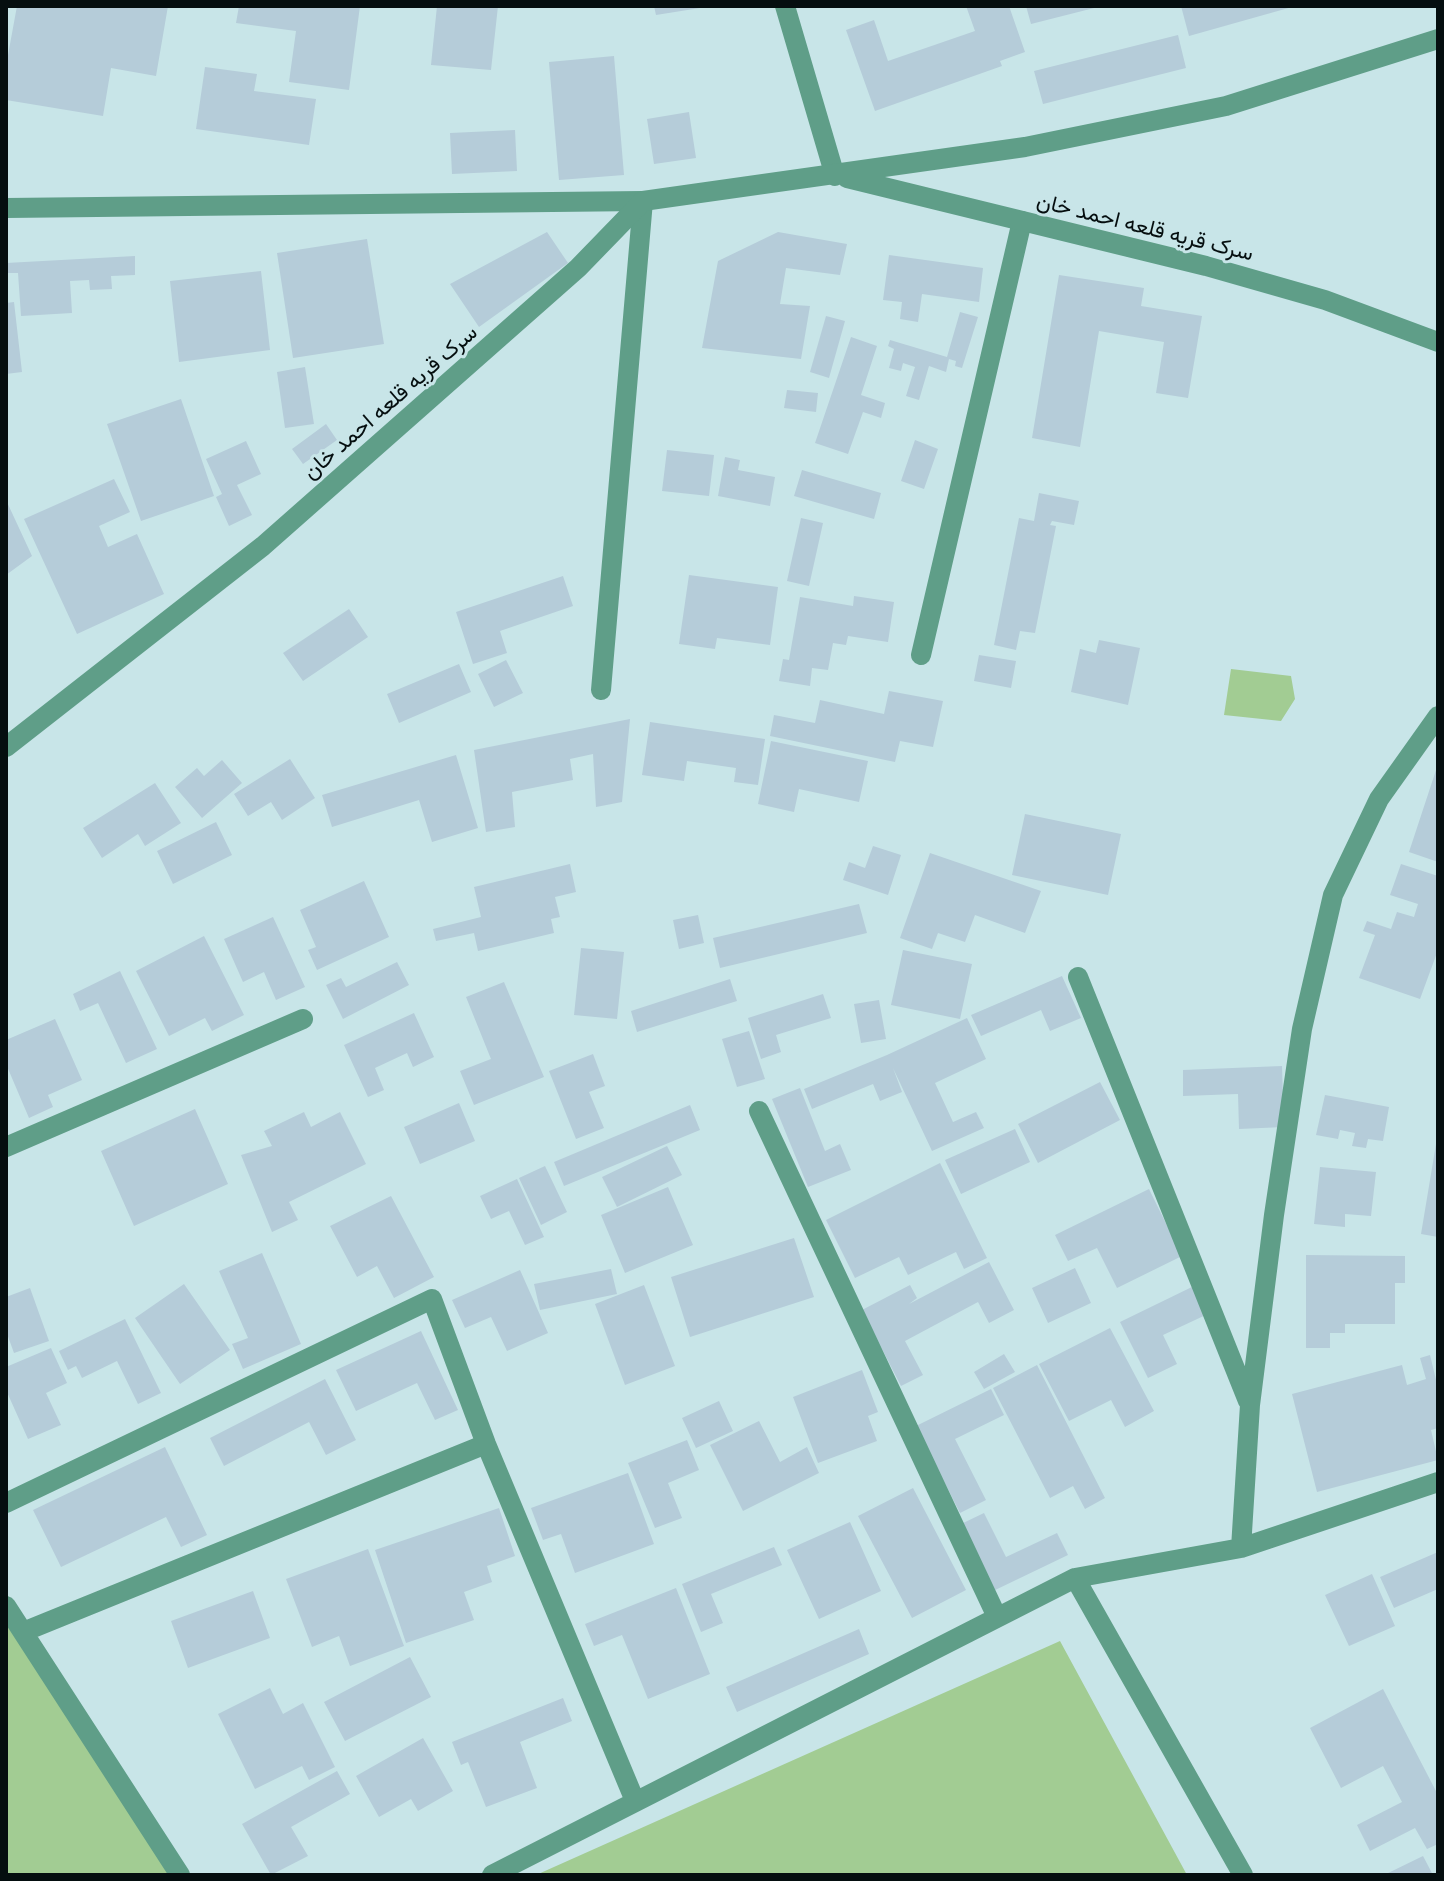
<!DOCTYPE html>
<html>
<head>
<meta charset="utf-8">
<style>
  body { margin:0 }
  #map { position:relative; width:1444px; height:1881px; overflow:hidden; background:#c8e5e8; font-family:"Golos Text",sans-serif }
  canvas { display:block }
  .frame { position:absolute; inset:0; border:8px solid #050e0f; pointer-events:none }
</style>
</head>
<body>
<div id="map">
<canvas width="1444" height="1881"></canvas>
<div class="frame"></div>
</div>
<script>
const g = document.querySelector('canvas').getContext('2d');
g.lineJoin = 'round';
function fill(path, color) {
  g.fillStyle = color;
  g.fill(path, 'evenodd');
}
function toPath(rows) {
  const path = new Path2D();
  for (const r of rows) {
    path.moveTo(r[0], r[1]);
    for (let i = 2; i < r.length; i += 2) path.lineTo(r[i], r[i + 1]);
  }
  return path;
}
function trace(path, color, width, dash) {
  g.strokeStyle = color;
  g.lineWidth = width;
  g.lineCap = dash ? 'butt' : 'round';
  g.setLineDash(dash || []);
  g.stroke(path);
}
function drawText(font, color, halo, rows, align = 'center') {
  g.font = font + ' "Golos Text",Vazirmatn,sans-serif';
  g.lineWidth = 6;
  g.setLineDash([]);
  g.textBaseline = 'middle';
  g.strokeStyle = halo;
  g.fillStyle = color;
  for (const [text, x, y, turn = 0] of rows) {
    g.save();
    g.translate(x, y);
    g.rotate((+turn || 0) * Math.PI / 180);
    g.textAlign = isNaN(turn) ? turn : align;
    if (halo) g.strokeText(text, 0, 0);
    g.fillText(text, 0, 0);
    g.restore();
  }
}
fill(toPath([
  [1231,669,1291,676,1295,699,1281,721,1224,715],
  [6,1606,180,1875,6,1875],
  [1060,1641,1187,1875,536,1875]
]), '#a2cc93');
fill(toPath([
  [17,6,168,6,156,76,111,68,103,116,6,100,6,66],
  [239,6,360,6,349,90,289,82,296,31,236,23],
  [437,6,498,6,491,70,431,65],
  [654,6,700,6,700,8,656,15],
  [966,6,1009,6,1025,52,1000,61,1002,66,875,111,846,30,874,20,888,61,975,31],
  [1026,6,1098,6,1098,7,1031,24],
  [1181,6,1292,6,1292,7,1189,36],
  [1178,35,1186,68,1043,104,1034,71],
  [614,56,624,175,559,180,549,62],
  [205,67,257,74,254,91,316,99,309,145,196,129],
  [689,112,696,158,654,164,647,119],
  [515,130,517,171,452,174,450,133],
  [547,232,568,263,479,327,450,284],
  [778,232,847,244,840,275,786,268,780,304,810,306,801,359,702,348,718,261],
  [367,239,384,344,293,358,277,253],
  [889,255,983,268,979,302,922,294,918,322,900,319,902,302,883,300],
  [135,256,135,275,111,276,112,289,90,290,89,280,70,281,72,313,21,316,18,273,6,273,6,263],
  [261,271,270,350,179,362,170,281],
  [1059,275,1144,288,1141,306,1202,316,1188,398,1156,393,1164,342,1099,331,1080,447,1032,438],
  [14,302,22,372,6,374,6,303],
  [960,312,978,317,962,368,955,366,956,361,949,359,946,372,929,366,919,400,906,396,915,367,903,363,901,371,889,368,894,349,888,346,890,340,947,357],
  [826,316,845,321,829,378,810,372],
  [851,337,877,346,861,395,885,403,881,418,863,412,848,454,815,443],
  [305,367,314,424,285,428,277,372],
  [787,390,818,393,816,412,784,408],
  [181,399,214,496,141,521,107,424],
  [326,424,337,440,303,464,292,449],
  [915,440,938,449,924,489,901,481],
  [246,441,261,474,237,485,252,515,229,526,216,497,222,494,206,459],
  [667,450,714,455,709,496,662,491],
  [725,457,740,460,738,470,775,477,770,506,718,496],
  [802,470,881,493,874,519,794,496],
  [114,479,130,512,99,526,108,547,137,534,164,594,77,634,24,519],
  [1039,493,1079,501,1074,525,1052,521,1050,525,1056,526,1035,633,1020,631,1016,650,994,645,1019,518,1034,521],
  [6,500,32,556,6,575],
  [801,518,823,523,809,586,787,581],
  [689,575,778,587,770,645,717,638,715,649,679,644],
  [563,576,573,606,500,631,507,653,473,664,456,612],
  [854,596,894,602,888,642,848,636,846,645,833,643,828,670,812,668,810,686,779,681,783,659,789,660,800,597,853,606],
  [349,609,368,637,303,681,283,653],
  [1099,640,1140,648,1128,705,1071,692,1080,649,1096,653],
  [979,655,1016,661,1011,688,974,681],
  [506,660,523,693,494,707,478,674],
  [459,664,471,692,399,723,387,694],
  [889,691,943,701,933,747,900,741,895,762,770,736,774,715,815,723,820,700,884,714],
  [630,719,622,802,596,807,593,754,570,759,573,780,512,792,515,827,486,832,474,750],
  [650,722,765,739,758,785,734,782,736,768,687,761,684,781,642,775],
  [771,741,868,761,859,802,799,789,794,812,758,804],
  [456,755,478,828,432,842,419,800,332,827,322,795],
  [290,759,315,798,282,820,271,802,248,816,234,794],
  [222,760,242,783,202,818,175,787,197,768,204,776],
  [1438,764,1438,862,1409,852],
  [155,783,181,823,145,846,138,834,102,858,83,828],
  [1025,814,1121,834,1108,895,1012,875],
  [216,822,232,855,173,884,157,851],
  [873,846,901,855,888,895,843,880,849,862,865,868],
  [930,853,1041,891,1025,933,975,915,965,942,938,933,932,949,900,938],
  [570,864,576,892,555,897,560,917,551,919,554,933,478,951,474,933,436,941,433,929,481,917,474,887],
  [1401,864,1438,876,1438,950,1420,999,1359,978,1375,935,1363,931,1367,921,1391,929,1397,912,1414,917,1418,904,1390,895],
  [364,881,389,937,317,970,308,950,316,947,300,910],
  [859,904,867,933,720,968,713,938],
  [698,915,704,943,679,949,673,920],
  [273,917,305,987,276,1000,264,972,243,982,224,939],
  [204,936,244,1015,212,1031,205,1018,169,1036,136,971],
  [581,948,624,952,617,1019,574,1015],
  [903,950,972,964,960,1019,891,1005],
  [397,962,409,985,343,1019,326,985,341,978,346,987],
  [120,971,157,1049,126,1063,98,1003,80,1011,73,994],
  [1062,976,1081,1018,1050,1031,1041,1010,981,1036,971,1015],
  [730,979,737,1001,637,1032,631,1011],
  [504,982,544,1077,474,1105,460,1071,491,1059,466,997],
  [823,994,831,1018,776,1035,781,1052,761,1059,748,1018],
  [879,1000,886,1039,861,1043,854,1004],
  [414,1013,434,1057,413,1067,407,1053,375,1068,384,1090,368,1097,344,1045],
  [967,1018,986,1059,935,1083,953,1122,976,1112,984,1128,932,1151,893,1068,902,1092,880,1101,873,1084,812,1109,804,1089,887,1055],
  [55,1019,82,1080,48,1095,53,1107,29,1118,6,1064,6,1040],
  [749,1031,765,1079,737,1087,722,1039],
  [593,1054,605,1086,589,1092,604,1128,576,1139,549,1071],
  [1282,1066,1284,1127,1239,1129,1238,1094,1183,1096,1183,1070],
  [1100,1082,1120,1120,1038,1163,1018,1124],
  [800,1088,825,1151,840,1144,851,1170,808,1187,772,1099],
  [1325,1095,1389,1107,1383,1141,1368,1139,1366,1148,1352,1146,1355,1133,1340,1130,1338,1139,1316,1135],
  [459,1103,475,1141,420,1164,404,1127],
  [690,1105,700,1130,564,1186,554,1162],
  [195,1109,228,1184,134,1226,101,1151],
  [304,1112,311,1127,340,1112,366,1164,289,1202,298,1220,272,1232,241,1155,272,1146,264,1131],
  [1015,1129,1030,1162,961,1194,945,1160],
  [1436,1144,1438,1144,1438,1237,1421,1234],
  [667,1146,682,1175,617,1207,602,1177],
  [940,1163,987,1258,964,1269,956,1252,908,1275,899,1257,855,1278,826,1220],
  [545,1166,567,1212,541,1225,519,1178],
  [1320,1167,1376,1172,1371,1216,1345,1214,1345,1227,1314,1224],
  [517,1179,544,1237,525,1245,509,1211,491,1219,480,1196],
  [668,1187,693,1245,625,1273,601,1215],
  [1149,1189,1182,1256,1117,1288,1097,1248,1068,1261,1055,1235],
  [391,1196,434,1277,394,1298,377,1266,357,1277,330,1226],
  [794,1238,814,1297,690,1337,671,1277],
  [262,1253,301,1344,243,1369,232,1344,248,1338,219,1271],
  [1306,1255,1405,1256,1405,1283,1395,1283,1395,1324,1345,1324,1345,1333,1330,1333,1330,1348,1306,1348],
  [989,1262,1014,1310,989,1323,978,1302,905,1341,923,1375,901,1386,862,1310,910,1285,917,1298,909,1304],
  [1075,1268,1091,1303,1048,1323,1032,1288],
  [611,1269,617,1294,540,1310,534,1284],
  [520,1270,548,1333,507,1351,491,1317,465,1328,452,1300],
  [184,1284,230,1350,180,1384,135,1318],
  [644,1285,675,1366,625,1385,595,1304],
  [1196,1285,1210,1313,1163,1335,1177,1364,1148,1378,1120,1322],
  [30,1288,49,1341,14,1353,6,1331,6,1297],
  [125,1319,161,1393,138,1404,117,1361,82,1378,76,1366,68,1370,59,1351],
  [1110,1328,1154,1411,1125,1427,1111,1400,1069,1421,1039,1364],
  [421,1331,458,1410,435,1420,417,1383,356,1411,336,1370],
  [51,1348,67,1383,46,1393,61,1425,28,1439,6,1390,6,1367],
  [1004,1354,1015,1372,984,1389,974,1372],
  [1430,1355,1438,1388,1438,1428,1431,1430,1438,1460,1317,1492,1292,1394,1402,1365,1407,1385,1426,1379,1420,1358],
  [1037,1365,1105,1498,1085,1509,1073,1486,1050,1498,993,1388],
  [862,1370,878,1412,868,1416,877,1441,818,1463,793,1397],
  [325,1379,356,1440,326,1455,309,1422,224,1466,210,1438],
  [991,1389,1004,1415,955,1439,986,1500,960,1513,916,1426],
  [719,1401,733,1431,696,1448,682,1418],
  [759,1421,780,1462,807,1447,819,1473,743,1511,710,1445],
  [687,1440,699,1470,668,1483,682,1518,655,1528,628,1463],
  [165,1447,207,1535,181,1547,166,1517,61,1567,33,1510],
  [628,1473,654,1544,575,1573,561,1534,543,1540,531,1508],
  [913,1488,966,1590,912,1618,858,1516],
  [499,1508,515,1556,487,1566,492,1582,464,1592,474,1620,406,1643,375,1550],
  [984,1513,1006,1557,1057,1533,1068,1555,991,1592,959,1525],
  [850,1522,881,1591,819,1619,787,1550],
  [774,1547,782,1565,711,1594,723,1623,701,1632,682,1584],
  [368,1549,404,1646,350,1666,339,1636,312,1647,286,1579],
  [1438,1552,1438,1589,1394,1608,1380,1577],
  [1372,1574,1395,1626,1349,1646,1325,1595],
  [676,1588,710,1674,648,1699,622,1635,594,1646,585,1624],
  [253,1591,270,1638,188,1668,171,1621],
  [859,1629,869,1654,737,1712,726,1687],
  [410,1657,431,1697,345,1741,324,1702],
  [270,1688,283,1714,303,1703,335,1767,309,1780,302,1766,255,1789,218,1714],
  [1383,1689,1438,1795,1438,1844,1427,1849,1415,1828,1370,1851,1357,1825,1402,1802,1383,1766,1341,1788,1310,1728],
  [563,1698,572,1721,520,1742,537,1788,486,1807,468,1762,461,1765,452,1742],
  [423,1738,453,1791,418,1811,411,1799,379,1817,356,1776],
  [337,1771,350,1794,291,1827,308,1856,271,1875,242,1824],
  [1423,1856,1433,1875,1384,1875]
]), '#b5ccd9');
trace(toPath([
  [785,6,835,176],
  [6,208,643,201,601,690],
  [921,655,1022,221],
  [1078,977,1248,1401],
  [759,1111,997,1617],
  [6,1147,303,1019],
  [6,1503,432,1299,486,1444,635,1801],
  [1241,1548,1250,1405,1274,1215,1302,1029,1333,895,1379,799,1438,716],
  [1075,1578,1243,1875],
  [6,1606,180,1875],
  [23,1632,486,1444],
  [492,1875,1075,1578,1241,1548,1438,1482]
]), '#5f9e88', 20);
trace(toPath([
  [847,178,1206,266,1325,300,1438,342],
  [6,747,263,546,578,268,643,201,1025,147,1226,106,1438,39]
]), '#5f9e88', 20);
drawText('22px', '#050e0f', '#c8e5e8', [
  ["سرک قریه قلعه احمد خان",1145,227,14],
  ["سرک قریه قلعه احمد خان",390,402,-41]
]);
</script>
</body>
</html>
